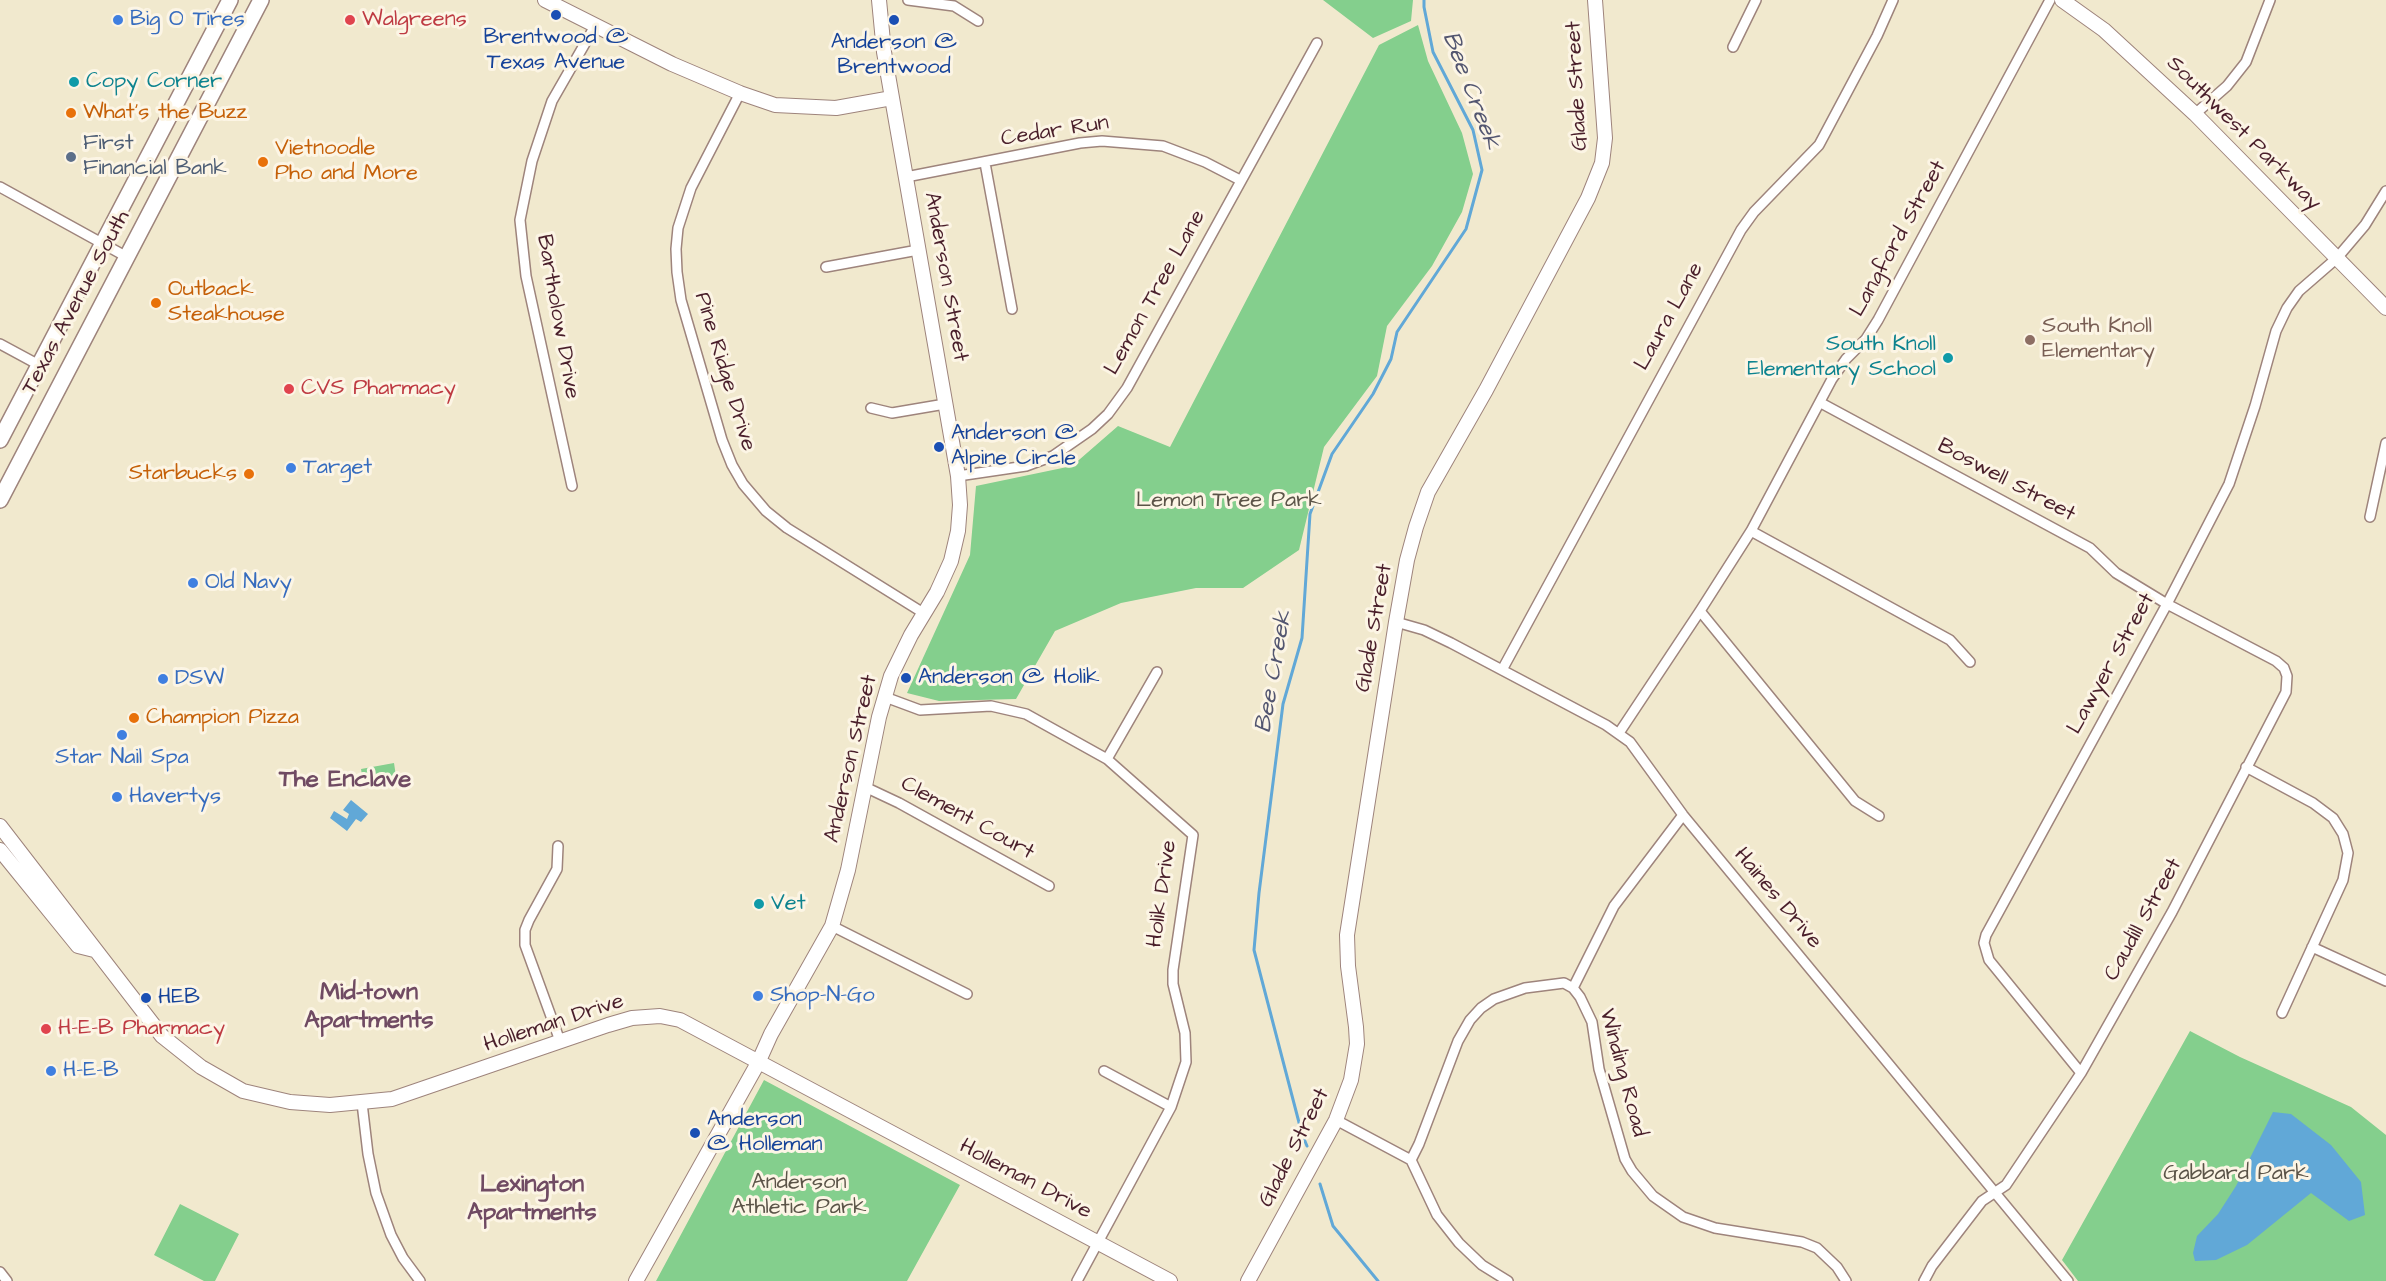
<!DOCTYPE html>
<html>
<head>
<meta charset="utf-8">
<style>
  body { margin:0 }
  canvas { display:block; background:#f1e9ce }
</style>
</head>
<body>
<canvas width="2386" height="1281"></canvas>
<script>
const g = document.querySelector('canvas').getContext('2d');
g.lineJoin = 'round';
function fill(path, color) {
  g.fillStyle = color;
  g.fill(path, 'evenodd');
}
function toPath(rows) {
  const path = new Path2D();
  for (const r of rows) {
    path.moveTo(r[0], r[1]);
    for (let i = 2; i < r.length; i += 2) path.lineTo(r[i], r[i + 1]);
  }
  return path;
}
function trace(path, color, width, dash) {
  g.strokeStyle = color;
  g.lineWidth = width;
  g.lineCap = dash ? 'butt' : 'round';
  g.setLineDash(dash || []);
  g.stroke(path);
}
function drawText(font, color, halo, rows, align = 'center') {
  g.font = font + ' "Architects Daughter",sans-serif';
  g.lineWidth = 6;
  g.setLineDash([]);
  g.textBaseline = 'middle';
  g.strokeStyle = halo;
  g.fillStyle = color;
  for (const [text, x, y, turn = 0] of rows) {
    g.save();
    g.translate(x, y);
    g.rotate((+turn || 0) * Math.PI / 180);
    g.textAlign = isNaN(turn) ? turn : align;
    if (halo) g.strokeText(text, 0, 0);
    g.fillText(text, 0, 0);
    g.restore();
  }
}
fill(toPath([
  [1323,0,1413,0,1411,21,1373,38],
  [1418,25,1428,61,1462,133,1473,174,1462,212,1432,266,1387,326,1377,376,1324,447,1299,550,1243,588,1196,588,1121,603,1055,631,1016,699,939,701,907,693,970,555,976,486,1072,466,1118,426,1170,447,1379,45],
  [394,763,397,783,364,788,361,769],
  [2190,1031,2240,1057,2351,1107,2386,1135,2386,1281,2078,1281,2062,1260],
  [764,1080,960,1185,907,1281,656,1281],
  [180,1204,239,1234,215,1281,204,1281,154,1255]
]), '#84cf8d');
fill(toPath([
  [351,800,368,814,361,822,356,819,347,831,330,818,334,811,347,819,349,814,343,810],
  [2273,1112,2291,1114,2331,1145,2361,1182,2365,1215,2349,1221,2311,1193,2247,1245,2216,1260,2195,1261,2193,1253,2197,1236,2218,1214,2236,1186]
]), '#61a8d7');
trace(toPath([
  [1307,1146,1302,1134,1254,950,1259,893,1283,704,1302,638,1310,514,1332,454,1373,394,1391,359,1397,332,1466,229,1482,170,1473,130,1433,52,1424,7,1424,0],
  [1320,1184,1333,1226,1378,1281]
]), '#61a8d7', 3);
const street = toPath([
  [908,0,954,6,978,21],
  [1733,47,1756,0],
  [740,93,691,188,678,228,676,249,677,272,681,300,722,440,732,465,743,484,766,511,787,528,925,614],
  [2195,114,2227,86,2246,62,2270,0],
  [985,163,1012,309],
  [906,177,1080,143,1102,141,1163,146,1205,162,1240,180],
  [0,187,127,257],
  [826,267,918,250],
  [0,344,39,365],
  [1821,403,2090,548,2116,573,2167,604,2276,661,2284,668,2287,676,2286,692,2172,912,2081,1073,2006,1185,1982,1201,1932,1266,1924,1281],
  [871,408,892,413,945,404],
  [958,476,1026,466,1053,456,1092,429,1108,414,1127,388,1317,43],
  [572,486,526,276,520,220,532,161,552,101,595,26],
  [2370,517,2386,443],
  [1751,531,1950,640,1970,662],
  [1700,611,1855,801,1879,816],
  [1396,622,1424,630,1451,643,1606,725,1630,742,1683,815,2068,1281],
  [1502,670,1741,230,1754,212,1819,145,1877,36,1893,0],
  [885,697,920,710,991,706,1026,714,1107,759,1193,835,1173,970,1173,984,1185,1033,1186,1062,1171,1107,1077,1281],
  [1619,733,1700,611,1751,531,1832,379,1846,359,1866,339,1878,320,2050,0],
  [1107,759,1157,672],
  [2246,767,2313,803,2333,818,2343,834,2348,853,2343,880,2282,1013],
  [865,787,899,803,1049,886],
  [558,846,557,869,529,920,525,930,525,945,560,1041],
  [832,926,967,994],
  [2312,947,2386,981],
  [1573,988,1614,906,1683,815],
  [1104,1071,1171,1107],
  [2081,1073,1989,960,1984,943,1986,935,2167,604,2229,484,2255,406,2276,331,2287,308,2299,291,2337,258,2365,225,2386,191],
  [362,1103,368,1154,376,1193,391,1235,403,1258,420,1281],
  [1336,1120,1411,1160,1437,1215,1459,1243,1482,1265,1508,1281],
  [1411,1160,1419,1144,1458,1041,1470,1020,1481,1008,1494,999,1525,988,1564,983,1573,988,1580,997,1592,1022,1599,1069,1625,1159,1632,1171,1653,1196,1683,1217,1715,1228,1802,1242,1817,1248,1837,1267,1846,1281],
  [0,1272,7,1281]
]);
const secondary = toPath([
  [545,0,672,64,740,93,775,105,836,108,892,98],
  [2062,0,2104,30,2195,114,2386,308],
  [0,826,162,1036,201,1067,243,1091,290,1102,330,1105,392,1099,608,1025,632,1018,660,1016,680,1020,1170,1281],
  [0,850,78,946,94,950],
  [636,1281,758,1063,771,1034,832,926,848,870,879,717,891,676,911,635,937,592,951,561,958,531,960,505,958,476,884,52,879,0],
  [1248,1281,1336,1120,1351,1080,1357,1044,1356,1027,1348,966,1347,935,1396,622,1407,560,1416,527,1428,492,1486,390,1588,198,1602,163,1605,138,1595,0]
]);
const primary = toPath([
  [0,440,230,0],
  [0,500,261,0]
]);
trace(street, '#9e847c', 12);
trace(secondary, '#9e847c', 16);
trace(primary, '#9e847c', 18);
trace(street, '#fff', 9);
trace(secondary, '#fff', 14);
trace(primary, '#fff', 15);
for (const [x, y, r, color] of [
  [556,15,6,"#1a4fb4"],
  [118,20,6,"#3f7fe0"],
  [350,20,6,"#e0444e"],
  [894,20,6,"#1a4fb4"],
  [74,82,6,"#0f9aa8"],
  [71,113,6,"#e8710a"],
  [71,157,6,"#5c6f8a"],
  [263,162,6,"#e8710a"],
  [156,303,6,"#e8710a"],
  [2030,340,6,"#8d6e63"],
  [1948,358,6,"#0f9aa8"],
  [289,389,6,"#e0444e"],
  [939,447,6,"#1a4fb4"],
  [291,468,6,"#3f7fe0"],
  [249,474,6,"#e8710a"],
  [193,583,6,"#3f7fe0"],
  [906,678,6,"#1a4fb4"],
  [163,679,6,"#3f7fe0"],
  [134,718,6,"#e8710a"],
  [122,735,6,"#3f7fe0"],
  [117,797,6,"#3f7fe0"],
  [759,904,6,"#0f9aa8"],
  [758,996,6,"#3f7fe0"],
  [146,998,6,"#1a4fb4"],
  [46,1029,6,"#e0444e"],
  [51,1071,6,"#3f7fe0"],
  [695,1133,6,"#1a4fb4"]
]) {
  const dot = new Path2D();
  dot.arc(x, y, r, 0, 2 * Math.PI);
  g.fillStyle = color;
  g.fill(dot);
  trace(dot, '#fcf5e5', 2);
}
drawText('22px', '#366cbe', '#fcf5e5', [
  ["Big O Tires",130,20],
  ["Target",303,468],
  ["Old Navy",205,583],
  ["DSW",175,679],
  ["Star Nail Spa",122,758,"center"],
  ["Havertys",129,797],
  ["Shop-N-Go",770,996],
  ["H-E-B",63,1071]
], 'left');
drawText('22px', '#be3a42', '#fcf5e5', [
  ["Walgreens",362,20],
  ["CVS Pharmacy",301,389],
  ["H-E-B Pharmacy",58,1029]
], 'left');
drawText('22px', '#164399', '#fcf5e5', [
  ["Brentwood @",556,38,"center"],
  ["Texas Avenue",556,63,"center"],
  ["Anderson @",894,43,"center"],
  ["Brentwood",894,68,"center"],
  ["Anderson @",951,434],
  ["Alpine Circle",951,459],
  ["Anderson @ Holik",918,678],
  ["HEB",158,998],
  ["Anderson",707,1120],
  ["@ Holleman",707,1145]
], 'left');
drawText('22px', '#0d838f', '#fcf5e5', [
  ["Copy Corner",86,82],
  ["South Knoll",1936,345,"right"],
  ["Elementary School",1936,370,"right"],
  ["Vet",771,904]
], 'left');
drawText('22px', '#4a1f2b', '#fcf5e5', [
  ["Glade Street",1578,86,-93],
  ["Cedar Run",1055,132,-9],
  ["Southwest Parkway",2243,134,45],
  ["Langford Street",1899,239,-61],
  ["Anderson Street",945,277,80],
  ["Lemon Tree Lane",1156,293,-61],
  ["Texas Avenue South",77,303,-62],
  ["Bartholow Drive",557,317,80],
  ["Laura Lane",1670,317,-61],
  ["Pine Ridge Drive",724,372,73],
  ["Boswell Street",2006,481,28],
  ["Glade Street",1375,628,-80],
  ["Lawyer Street",2112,664,-61],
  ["Anderson Street",852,759,-77],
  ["Clement Court",967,819,29],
  ["Holik Drive",1163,894,-82],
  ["Haines Drive",1777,899,50],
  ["Caudill Street",2144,920,-61],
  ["Holleman Drive",554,1024,-18],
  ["Winding Road",1622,1073,75],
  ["Glade Street",1295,1148,-63],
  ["Holleman Drive",1025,1180,28]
]);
drawText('22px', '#c56008', '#fcf5e5', [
  ["What's the Buzz",83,113],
  ["Vietnoodle",275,149],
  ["Pho and More",275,174],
  ["Outback",168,290],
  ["Steakhouse",168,315],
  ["Starbucks",237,474,"right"],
  ["Champion Pizza",146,718]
], 'left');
drawText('22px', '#4e5e75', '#fcf5e5', [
  ["First",83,144],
  ["Financial Bank",83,169]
], 'left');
drawText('22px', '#785e54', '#fcf5e5', [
  ["South Knoll",2042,327],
  ["Elementary",2042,352]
], 'left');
drawText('22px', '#5b5448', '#fcf5e5', [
  ["Lemon Tree Park",1229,501],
  ["Gabbard Park",2236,1174],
  ["Anderson",799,1183],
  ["Athletic Park",799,1208]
]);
drawText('italic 24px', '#535670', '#fcf5e5', [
  ["Bee Creek",1470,91,69],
  ["Bee Creek",1275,672,-80]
]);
drawText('bold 24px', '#704b63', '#fcf5e5', [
  ["The Enclave",345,781],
  ["Mid-town",369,994],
  ["Apartments",369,1022],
  ["Lexington",532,1186],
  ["Apartments",532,1214]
]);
</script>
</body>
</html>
